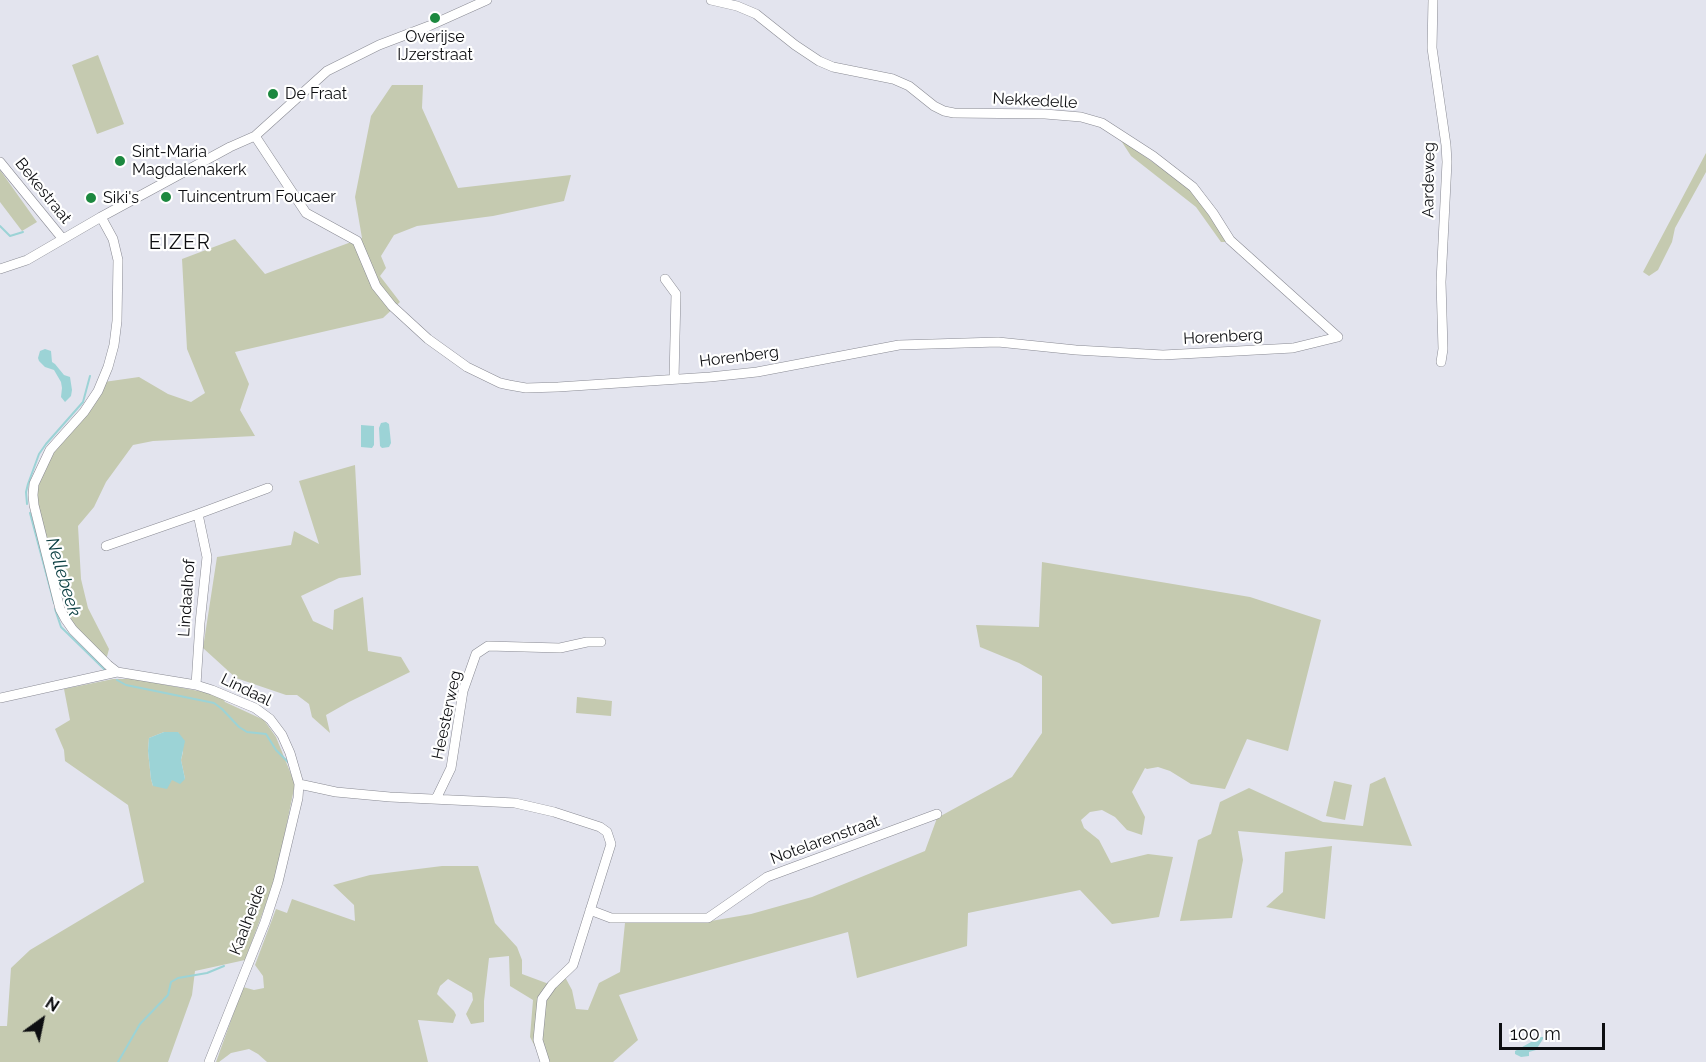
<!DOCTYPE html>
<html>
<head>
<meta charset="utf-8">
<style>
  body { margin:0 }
  #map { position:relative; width:1706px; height:1062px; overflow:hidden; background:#e3e4ee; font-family:Raleway,sans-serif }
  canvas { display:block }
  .north { position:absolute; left:12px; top:990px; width:60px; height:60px; -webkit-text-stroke:4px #fff; paint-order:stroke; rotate:33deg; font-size:16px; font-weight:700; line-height:24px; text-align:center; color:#0d0e11 }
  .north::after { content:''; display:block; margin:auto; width:21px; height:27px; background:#0d0e11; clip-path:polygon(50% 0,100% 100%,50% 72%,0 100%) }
  .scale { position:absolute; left:1499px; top:1023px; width:106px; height:27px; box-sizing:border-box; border:3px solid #0d0e11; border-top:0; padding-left:8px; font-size:18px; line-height:21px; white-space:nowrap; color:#0d0e11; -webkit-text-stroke:4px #fff; paint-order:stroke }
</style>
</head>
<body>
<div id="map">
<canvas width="1706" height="1062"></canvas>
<div class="north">N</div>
<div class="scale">100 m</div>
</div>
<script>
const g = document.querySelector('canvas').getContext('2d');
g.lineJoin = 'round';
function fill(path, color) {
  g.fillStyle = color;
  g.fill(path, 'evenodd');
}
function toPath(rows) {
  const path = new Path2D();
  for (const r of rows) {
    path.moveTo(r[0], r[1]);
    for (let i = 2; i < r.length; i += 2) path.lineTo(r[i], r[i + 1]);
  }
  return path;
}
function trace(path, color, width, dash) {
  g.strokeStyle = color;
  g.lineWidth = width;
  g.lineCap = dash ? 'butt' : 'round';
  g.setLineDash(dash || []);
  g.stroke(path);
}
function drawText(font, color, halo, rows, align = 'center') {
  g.font = font + ' Raleway,sans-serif';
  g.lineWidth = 4.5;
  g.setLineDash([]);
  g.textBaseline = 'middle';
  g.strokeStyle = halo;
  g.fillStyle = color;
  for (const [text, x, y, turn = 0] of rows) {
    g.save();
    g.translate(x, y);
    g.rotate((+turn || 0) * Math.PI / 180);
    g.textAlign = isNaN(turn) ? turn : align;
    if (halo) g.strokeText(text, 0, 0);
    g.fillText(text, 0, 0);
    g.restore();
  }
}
fill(toPath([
  [98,55,124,124,97,134,72,65],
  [392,85,423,85,422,108,458,188,571,175,564,201,493,216,417,226,394,235,381,256,386,268,380,276,400,302,383,318,235,352,249,384,240,410,255,436,153,441,133,445,106,482,94,507,78,526,81,579,88,608,109,649,106,660,70,625,34,490,53,451,104,382,139,377,168,394,191,402,205,393,187,349,182,259,235,239,265,274,362,238,355,197,371,116],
  [1120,139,1191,189,1227,242,1221,242,1196,207,1131,156],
  [1706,153,1706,172,1675,228,1672,242,1658,270,1649,276,1643,272],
  [0,170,37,222,22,231,0,202],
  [355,465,361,575,339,578,301,596,313,621,333,630,334,610,363,597,368,651,401,657,410,672,349,702,326,715,330,733,312,717,309,704,297,695,286,695,236,678,203,648,217,557,291,545,294,531,319,544,299,481],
  [1042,562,1250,597,1321,620,1288,751,1247,739,1225,789,1191,784,1170,771,1158,767,1147,769,1145,768,1132,792,1145,817,1142,835,1127,830,1115,817,1102,810,1090,812,1081,820,1084,828,1099,840,1111,863,1148,854,1173,857,1159,917,1112,924,1080,890,968,913,967,946,857,978,848,932,619,995,638,1040,613,1062,543,1062,530,1037,533,1000,510,986,509,956,489,958,484,1001,484,1022,471,1024,466,1014,473,1000,472,993,448,979,440,986,437,994,454,1011,456,1015,453,1023,418,1020,428,1062,267,1062,258,1054,249,1049,231,1053,219,1062,216,1062,243,987,254,990,264,988,263,976,255,965,276,909,287,913,292,899,355,921,354,905,333,885,370,875,442,866,478,866,495,923,517,947,522,960,522,974,557,987,565,977,572,990,576,1009,588,1010,599,983,620,972,625,923,680,920,711,921,751,914,812,897,925,851,937,818,1012,777,1042,733,1042,676,1019,663,980,647,976,625,1039,627],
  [113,679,134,679,204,692,223,699,225,702,264,720,276,737,295,784,282,847,273,885,245,960,195,971,192,995,168,1062,0,1062,0,1026,7,1026,11,968,30,950,144,882,128,805,65,761,64,750,55,729,70,720,64,689],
  [164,732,178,732,183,752,181,760,185,779,172,780,153,786,151,779,148,751,149,738],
  [577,697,612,701,611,716,576,713],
  [1385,777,1412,846,1238,831,1243,860,1232,918,1180,921,1198,840,1211,834,1220,802,1249,788,1323,822,1363,826,1370,784],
  [1334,781,1352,785,1345,820,1326,816],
  [1332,846,1325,919,1266,907,1283,892,1285,852]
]), '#c5cab0');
fill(toPath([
  [45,349,51,351,52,362,55,364,64,375,70,377,72,390,71,396,65,402,61,397,62,388,61,382,54,370,45,367,39,361,38,358,40,351],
  [386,422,389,424,391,443,389,447,382,448,380,446,379,428,381,423],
  [361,425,374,426,374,445,372,448,361,447],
  [164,732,178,732,185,741,181,760,185,779,180,784,172,780,167,789,153,786,151,779,148,751,149,738],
  [1540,1037,1543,1037,1543,1039,1536,1050,1529,1052,1529,1056,1521,1057,1515,1054,1515,1051]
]), '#9cd3d6');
trace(toPath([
  [0,226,10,236,23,232],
  [27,504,26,492,28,484,39,454,46,444,83,402,90,376],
  [30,513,54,603],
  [55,609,61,627,104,669],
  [117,680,126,685,214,703,222,709,239,727,247,732,266,734,276,750,289,763],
  [118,1062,140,1024,168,995,171,982,178,978,207,973,224,966]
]), '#9cd3d6', 2);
const minor = toPath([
  [711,0,737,6,756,14,795,45,819,61,833,67,893,79,909,86,934,106,944,111,954,113,1045,114,1081,117,1102,123,1153,156,1193,187,1213,213,1230,240,1338,337],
  [1433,0,1432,48,1446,145,1447,162,1441,282,1443,349,1441,362],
  [255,136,306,213,357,241,376,286,392,306,428,339,467,367,500,383,509,385,526,388,558,387,710,377,757,372,899,345,998,342,1076,350,1163,355,1293,348,1338,337],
  [0,162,62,238],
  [101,217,113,239,118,260,117,321,114,345,108,367,98,391,84,412,50,450,34,484,33,495,34,505,60,609,66,620,73,630,108,665,117,672,196,685,212,690,255,708,270,719,282,735,290,753,299,784,298,798,278,882,265,922,209,1062],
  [0,269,27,260,101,217,230,147,255,136,327,71,379,45,429,26,487,0],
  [665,279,676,294,674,379],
  [106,546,198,514],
  [196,685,200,623,207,557,198,514,268,488],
  [0,698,117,672],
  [299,784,336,792,390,797,515,803,554,812,600,827,607,832,611,844,573,965,552,985,542,999,538,1040,545,1062],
  [436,799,451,768,463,691,476,654,488,646,560,648,587,642,601,642],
  [590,910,611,918,708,918,767,877,937,814]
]);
trace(minor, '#898a93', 10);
trace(minor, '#fff', 9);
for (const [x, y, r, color] of [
  [435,18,6,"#1c883f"],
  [273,94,6,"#1c883f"],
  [120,161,6,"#1c883f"],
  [166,197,6,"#1c883f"],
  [91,198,6,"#1c883f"]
]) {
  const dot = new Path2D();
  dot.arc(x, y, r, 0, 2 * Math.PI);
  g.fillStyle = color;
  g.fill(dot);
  trace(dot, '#fff', 2);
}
drawText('16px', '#0d0e11', '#fff', [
  ["Overijse",435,37,"center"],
  ["IJzerstraat",435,55,"center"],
  ["De Fraat",285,94],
  ["Sint-Maria",132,152],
  ["Magdalenakerk",132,170],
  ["Tuincentrum Foucaer",178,197],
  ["Siki's",103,198]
], 'left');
drawText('16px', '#0d0e11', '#fff', [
  ["Nekkedelle",1035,101,3],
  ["Aardeweg",1429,180,-89],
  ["Bekestraat",43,191,51],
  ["Horenberg",1223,337,-3],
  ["Horenberg",739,357,-7],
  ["Lindaalhof",187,598,-86],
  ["Lindaal",246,690,26],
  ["Heesterweg",447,715,-78],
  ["Notelarenstraat",825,840,-20],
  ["Kaalheide",248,920,-69]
]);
drawText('italic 18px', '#083d40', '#fff', [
  ["Nellebeek",63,577,73]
]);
g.letterSpacing = '1.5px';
drawText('20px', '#0d0e11', '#fff', [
  ["EIZER",180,243]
]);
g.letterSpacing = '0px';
</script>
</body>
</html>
